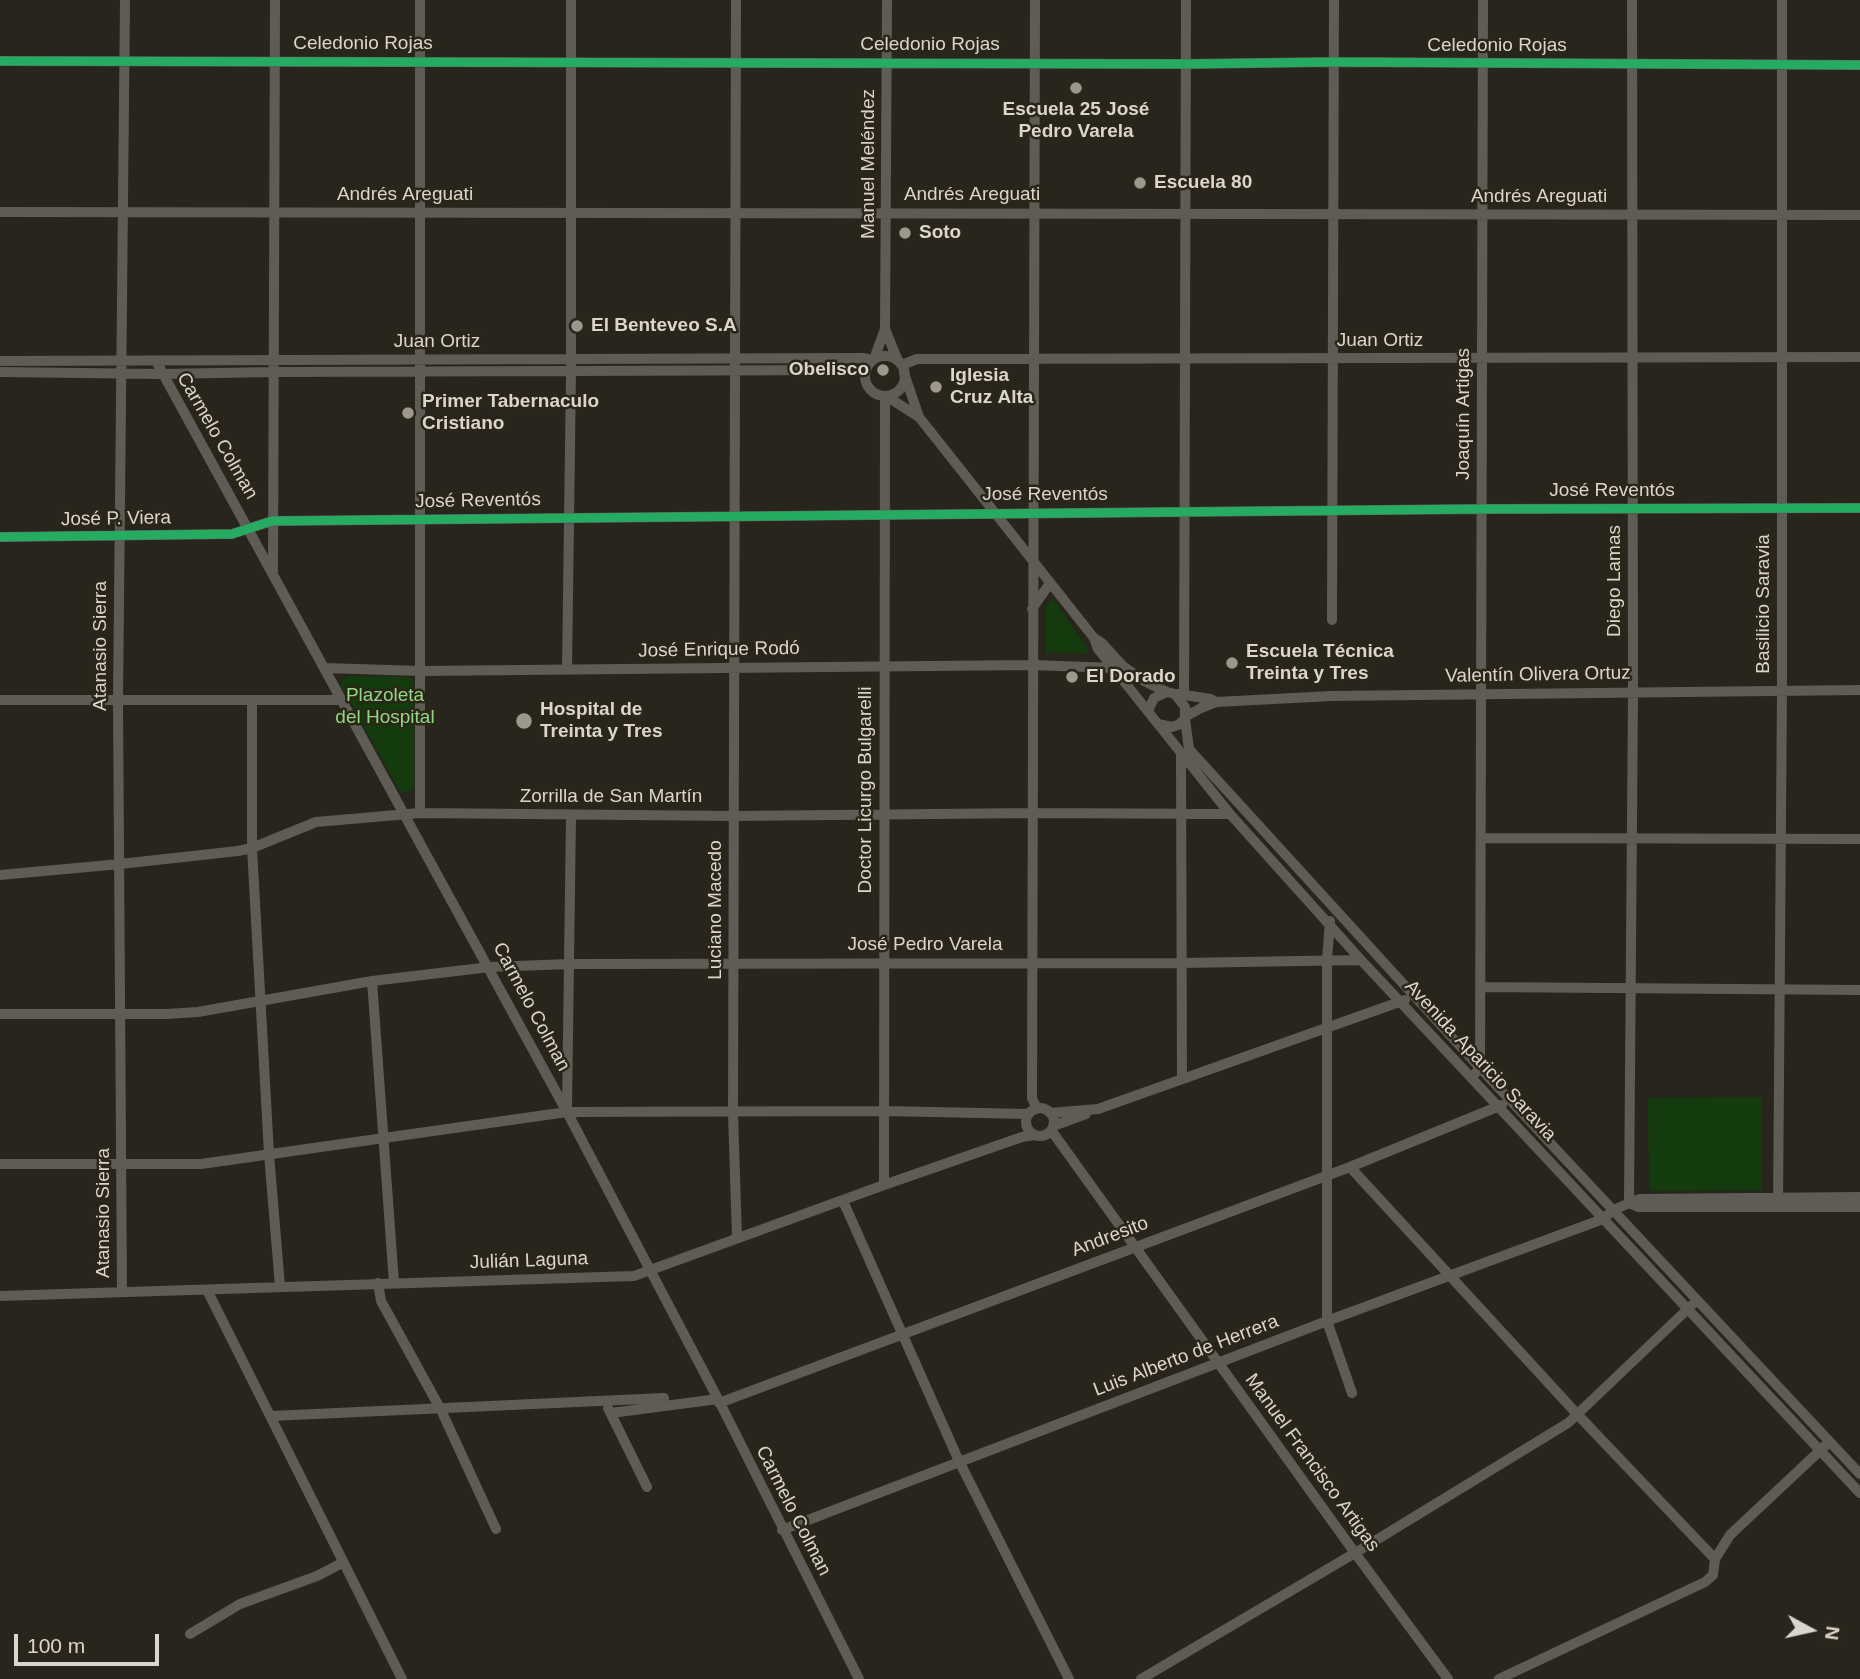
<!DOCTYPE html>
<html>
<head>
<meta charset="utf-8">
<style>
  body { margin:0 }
  #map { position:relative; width:1860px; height:1679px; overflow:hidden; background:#28251d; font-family:Arial,sans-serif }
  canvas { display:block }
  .north { position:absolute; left:1776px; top:1595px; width:70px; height:70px; -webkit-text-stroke:5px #2c2619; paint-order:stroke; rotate:98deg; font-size:19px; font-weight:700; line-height:28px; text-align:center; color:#dad6ce }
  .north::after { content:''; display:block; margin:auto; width:24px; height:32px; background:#dad6ce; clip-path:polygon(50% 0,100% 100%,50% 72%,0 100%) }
  .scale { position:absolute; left:14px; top:1634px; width:145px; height:32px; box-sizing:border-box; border:4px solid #dad6ce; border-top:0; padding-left:9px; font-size:21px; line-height:24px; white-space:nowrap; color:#dad6ce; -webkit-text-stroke:5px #2c2619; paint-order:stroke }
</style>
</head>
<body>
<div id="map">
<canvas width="1860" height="1679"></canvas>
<div class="north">N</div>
<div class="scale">100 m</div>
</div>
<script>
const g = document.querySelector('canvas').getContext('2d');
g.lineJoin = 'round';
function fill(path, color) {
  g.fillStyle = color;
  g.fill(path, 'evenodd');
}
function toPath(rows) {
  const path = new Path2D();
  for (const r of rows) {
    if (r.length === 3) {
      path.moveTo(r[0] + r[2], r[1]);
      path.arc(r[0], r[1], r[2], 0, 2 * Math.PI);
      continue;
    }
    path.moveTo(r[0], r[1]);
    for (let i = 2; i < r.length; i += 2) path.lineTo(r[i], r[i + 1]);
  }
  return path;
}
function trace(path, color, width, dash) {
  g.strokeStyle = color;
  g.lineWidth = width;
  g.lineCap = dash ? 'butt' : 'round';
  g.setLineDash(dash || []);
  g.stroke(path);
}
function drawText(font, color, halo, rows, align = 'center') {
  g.font = font + ' Arial,sans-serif';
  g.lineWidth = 5;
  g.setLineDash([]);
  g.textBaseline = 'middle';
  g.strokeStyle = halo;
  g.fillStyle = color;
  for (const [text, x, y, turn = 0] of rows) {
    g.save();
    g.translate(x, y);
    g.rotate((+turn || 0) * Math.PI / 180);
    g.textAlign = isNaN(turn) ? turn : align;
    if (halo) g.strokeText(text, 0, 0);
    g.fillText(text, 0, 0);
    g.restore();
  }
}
fill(toPath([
  [1052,597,1090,653,1046,653,1045,609],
  [349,676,409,677,413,680,414,787,408,793,400,791,340,684,341,680],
  [1762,1097,1762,1190,1649,1191,1648,1098]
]), '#143b0d');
trace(toPath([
  [736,0,733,1113,737,1238],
  [1035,0,1032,1098,1037,1109],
  [0,61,1186,64,1333,62,1860,65],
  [0,212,1860,215],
  [885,329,898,361],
  [885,376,20],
  [874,359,885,329,887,0],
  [0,361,863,358,873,360],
  [156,361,567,1112,718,1399,859,1679],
  [902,365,917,359,1860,357],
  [0,372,162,374,274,372,858,370,866,371],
  [904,373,919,417],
  [886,396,919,417,1094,638,1102,643,1123,666,1144,681,1167,692],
  [0,537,232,534,272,521,1481,509,1860,508],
  [273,571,275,0],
  [1032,609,1050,583],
  [1332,620,1334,0],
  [1094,638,1098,649,1230,814,1361,960,1860,1493],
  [325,668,420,671,1032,665,1114,668],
  [567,670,571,372,571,0],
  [1178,694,1211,699,1216,702],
  [1184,695,1186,0],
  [0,700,342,700],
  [252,701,252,848,269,1154,280,1286],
  [1148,711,1154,698,1167,692,1175,694,1185,707,1185,719,1178,725,1172,727,1158,724],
  [1185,717,1201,708,1216,702,1332,696,1860,690],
  [1185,719,1189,749,1480,1068,1860,1474],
  [1181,755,1182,1079],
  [420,813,420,0],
  [1481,838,1860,839],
  [0,875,120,864,238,851,252,848,316,822,420,813,734,816,1034,813,1230,814],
  [1330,921,1327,960,1327,1321,1352,1393],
  [372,981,394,1283],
  [1481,987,1860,990],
  [0,1014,167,1014,198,1012,372,981,490,967,569,964,1181,963,1361,960],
  [1472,1077,1480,1068,1483,0],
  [1040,1122,14],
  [567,1109,571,815],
  [1050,1113,1098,1109,1405,1000],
  [1053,1126,1086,1114],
  [1051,1130,1355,1553,1448,1679],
  [0,1164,201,1164,567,1112,883,1111,1029,1114],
  [1350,1167,1577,1414,1715,1559],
  [884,1185,885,396],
  [843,1201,959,1461,1069,1679],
  [1629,1203,1633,692,1632,0],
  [1629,1203,1638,1207,1860,1207],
  [1778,1207,1782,690,1782,0],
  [378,1283,381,1301,441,1410,496,1529],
  [207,1290,402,1679],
  [122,1292,118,701,125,0],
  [0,1296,634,1276,884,1185,1022,1137,1034,1135],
  [719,1403,1350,1167,1502,1105],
  [608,1408,647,1487],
  [611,1413,718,1399],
  [271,1416,664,1398],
  [782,1530,1327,1321,1603,1219,1613,1210,1639,1199,1860,1197],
  [190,1634,240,1604,317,1576,342,1563],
  [1141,1679,1355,1553,1568,1423,1692,1305],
  [1499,1679,1705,1582,1713,1575,1715,1559,1730,1535,1826,1445]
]), '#5f5c56', 10);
trace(toPath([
  [0,61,1186,64,1333,62,1860,65],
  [0,537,232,534,272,521,1481,509,1860,508]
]), '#26ab63', 9);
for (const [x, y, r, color] of [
  [1076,88,7,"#9c9890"],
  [1140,183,7,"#9c9890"],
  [905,233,7,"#9c9890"],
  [577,326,7,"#9c9890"],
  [883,370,7,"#9c9890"],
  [936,387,7,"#9c9890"],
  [408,413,7,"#9c9890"],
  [1232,663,7,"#9c9890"],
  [1072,677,7,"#9c9890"],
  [524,721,9,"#9c9890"]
]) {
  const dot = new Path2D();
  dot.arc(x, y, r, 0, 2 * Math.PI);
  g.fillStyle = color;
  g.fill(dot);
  trace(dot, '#2c2619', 2.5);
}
drawText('19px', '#dad6ce', '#2c2619', [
  ["Celedonio Rojas",363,44],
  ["Celedonio Rojas",930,45],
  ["Celedonio Rojas",1497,46],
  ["Manuel Meléndez",869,164,-90],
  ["Andrés Areguati",405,195],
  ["Andrés Areguati",972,195],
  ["Andrés Areguati",1539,197],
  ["Juan Ortiz",1380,341],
  ["Juan Ortiz",437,342],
  ["Joaquín Artigas",1464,414,-90],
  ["Carmelo Colman",217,436,60],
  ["José Reventós",1612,491],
  ["José Reventós",1045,495],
  ["José Reventós",478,501,-1],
  ["José P. Viera",116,519,-1],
  ["Diego Lamas",1615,581,-90],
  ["Basilicio Saravia",1764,604,-90],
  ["Atanasio Sierra",101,646,-90],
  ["José Enrique Rodó",719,650,-1],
  ["Valentín Olivera Ortuz",1538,675,-1],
  ["Doctor Licurgo Bulgarelli",866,790,-90],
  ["Zorrilla de San Martín",611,797],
  ["Luciano Macedo",716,910,-90],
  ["José Pedro Varela",925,945],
  ["Carmelo Colman",531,1007,62],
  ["Avenida Aparicio Saravia",1480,1061,47],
  ["Atanasio Sierra",104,1213,-90],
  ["Andresito",1110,1237,-21],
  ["Julián Laguna",529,1261,-2],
  ["Luis Alberto de Herrera",1186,1356,-21],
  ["Manuel Francisco Artigas",1312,1463,54],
  ["Carmelo Colman",793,1511,63]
]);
drawText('bold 19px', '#dad6ce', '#2c2619', [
  ["Escuela 25 José",1076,110,"center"],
  ["Pedro Varela",1076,132,"center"],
  ["Escuela 80",1154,183],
  ["Soto",919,233],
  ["El Benteveo S.A",591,326],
  ["Obelisco",869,370,"right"],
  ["Iglesia",950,376],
  ["Cruz Alta",950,398],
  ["Primer Tabernaculo",422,402],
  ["Cristiano",422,424],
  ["Escuela Técnica",1246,652],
  ["Treinta y Tres",1246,674],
  ["El Dorado",1086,677],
  ["Hospital de",540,710],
  ["Treinta y Tres",540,732]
], 'left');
drawText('19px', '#8fd785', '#2c2619', [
  ["Plazoleta",385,696],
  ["del Hospital",385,718]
]);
</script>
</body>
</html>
